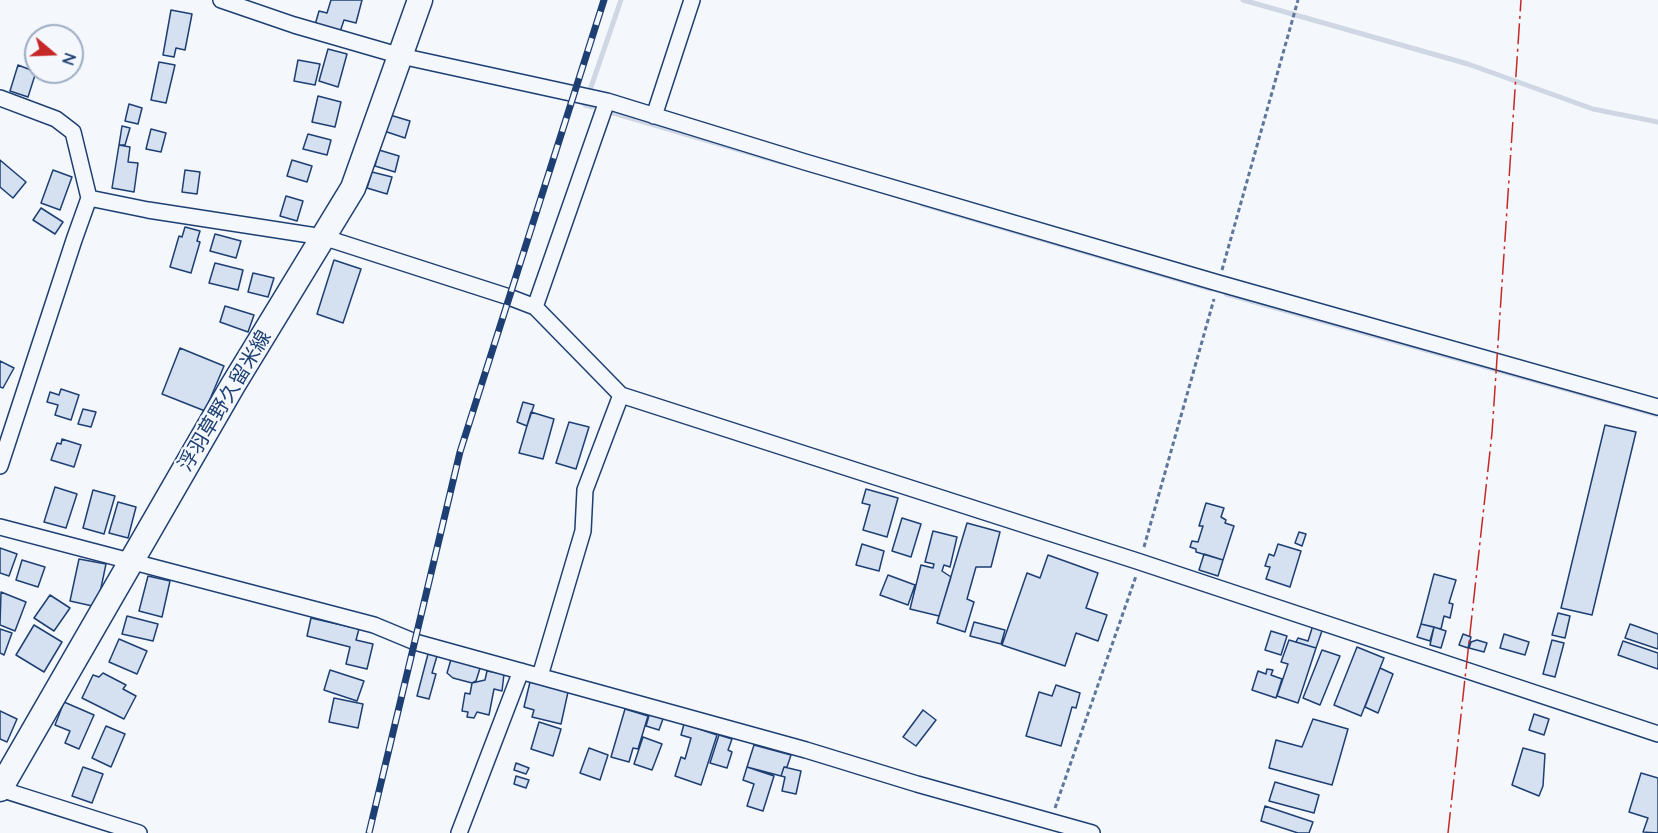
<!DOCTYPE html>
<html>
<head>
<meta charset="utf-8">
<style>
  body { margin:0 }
  #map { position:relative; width:1658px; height:833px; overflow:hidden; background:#f4f7fb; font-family:Quicksand,sans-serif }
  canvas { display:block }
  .north { position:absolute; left:24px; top:24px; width:60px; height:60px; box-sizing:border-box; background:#f4f7fb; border:2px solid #9eadc5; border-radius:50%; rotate:109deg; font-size:16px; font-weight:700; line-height:24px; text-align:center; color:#1d3f73 }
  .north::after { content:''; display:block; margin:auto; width:21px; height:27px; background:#c62828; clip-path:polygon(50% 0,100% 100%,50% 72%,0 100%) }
</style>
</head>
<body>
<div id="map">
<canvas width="1658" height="833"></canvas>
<div class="north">N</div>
</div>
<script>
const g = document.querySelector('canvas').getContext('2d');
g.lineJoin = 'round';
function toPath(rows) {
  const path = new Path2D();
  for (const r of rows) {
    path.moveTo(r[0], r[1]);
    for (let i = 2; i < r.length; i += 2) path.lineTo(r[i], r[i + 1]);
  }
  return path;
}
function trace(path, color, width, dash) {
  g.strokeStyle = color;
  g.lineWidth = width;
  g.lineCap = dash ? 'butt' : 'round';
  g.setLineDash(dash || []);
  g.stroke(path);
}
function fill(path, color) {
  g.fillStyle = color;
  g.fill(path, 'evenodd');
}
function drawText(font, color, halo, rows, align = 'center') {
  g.font = font + ' Quicksand,"Noto Sans JP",sans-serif';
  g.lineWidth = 4.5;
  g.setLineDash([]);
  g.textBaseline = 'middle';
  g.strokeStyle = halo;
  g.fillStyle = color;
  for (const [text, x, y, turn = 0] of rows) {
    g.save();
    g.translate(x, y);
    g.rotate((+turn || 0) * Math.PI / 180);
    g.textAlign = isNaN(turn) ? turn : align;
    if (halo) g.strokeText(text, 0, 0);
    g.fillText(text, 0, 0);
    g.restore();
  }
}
trace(toPath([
  [1243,0,1468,64,1593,109,1658,122],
  [590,90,621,0],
  [586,103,585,105,592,107],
  [610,112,784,163],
  [922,204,1211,289],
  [1226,294,1658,415]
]), '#cfd7e4', 5);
const building = toPath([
  [331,0,362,0,356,23,344,20,340,32,315,25,319,11,327,13,331,0],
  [171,10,192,14,185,50,176,48,174,57,163,55,171,10],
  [328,49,347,54,338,87,319,81,328,49],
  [298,60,320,64,315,85,294,81,298,60],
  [159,62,175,65,166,103,151,100,159,62],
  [18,65,36,72,28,97,10,91,18,65],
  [318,96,341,102,335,127,312,122,318,96],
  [129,104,142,108,138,124,125,121,129,104],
  [390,115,410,121,405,138,384,131,390,115],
  [122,126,130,128,125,145,119,145,122,126],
  [151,129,166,133,161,152,146,149,151,129],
  [308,134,331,140,327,155,303,149,308,134],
  [119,145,130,147,128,162,138,163,134,192,112,188,119,145],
  [379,150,399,156,395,172,375,166,379,150],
  [0,160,26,182,13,198,0,187,0,160],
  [292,160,312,166,307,182,287,176,292,160],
  [53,170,72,177,60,210,41,203,53,170],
  [185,170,200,172,197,194,182,192,185,170],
  [372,172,392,177,387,194,367,188,372,172],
  [286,196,303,201,297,221,280,216,286,196],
  [41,208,63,222,55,234,33,220,41,208],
  [185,227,200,231,197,241,200,242,191,273,170,267,179,236,182,237,185,227],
  [215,234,241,241,236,258,210,251,215,234],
  [334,260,361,269,343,323,317,314,334,260],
  [215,263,243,270,238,290,209,283,215,263],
  [253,273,274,278,268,297,248,292,253,273],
  [225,306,254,315,248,332,220,322,225,306],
  [180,348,224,366,205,411,162,394,180,348],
  [0,361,14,368,3,388,0,387,0,361],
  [61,389,79,395,71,420,55,415,58,405,47,402,50,392,59,395,61,389],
  [523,402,534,405,527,426,517,422,523,402],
  [83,409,96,412,91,427,78,424,83,409],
  [531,412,554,419,543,459,519,453,531,412],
  [569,422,589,427,576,469,556,463,569,422],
  [1605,425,1636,432,1592,615,1561,608,1605,425],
  [62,439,81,445,74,467,51,460,57,443,61,444,62,439],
  [55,487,77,494,66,528,44,522,55,487],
  [866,489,898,498,887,537,863,530,870,505,862,503,866,489],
  [93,490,115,496,104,534,83,528,93,490],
  [118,502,136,507,128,538,109,533,118,502],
  [1206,503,1224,508,1221,517,1226,520,1225,523,1234,526,1223,560,1196,552,1196,549,1190,547,1192,541,1198,542,1203,526,1199,526,1206,503],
  [902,518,921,524,911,557,892,551,902,518],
  [967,523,1000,532,991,567,976,567,967,599,974,602,965,632,937,623,967,523],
  [933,531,957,537,950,567,944,565,942,571,951,577,939,616,910,609,921,565,933,568,934,564,925,562,933,531],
  [1299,532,1306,534,1302,546,1295,543,1299,532],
  [862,544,884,551,879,571,856,565,862,544],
  [1278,544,1301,551,1290,587,1266,579,1270,567,1265,566,1269,554,1274,556,1278,544],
  [0,548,17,554,9,576,0,573,0,548],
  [1204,554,1223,560,1218,576,1199,570,1204,554],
  [1048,555,1098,573,1086,608,1107,615,1098,641,1076,633,1065,666,1002,645,1027,573,1040,578,1048,555],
  [79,559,106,564,97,607,70,601,79,559],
  [22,560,45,567,38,587,16,580,22,560],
  [1434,574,1456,580,1449,603,1453,604,1450,618,1444,616,1441,629,1421,624,1434,574],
  [888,575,915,585,908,605,880,595,888,575],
  [148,576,170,581,162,617,139,611,148,576],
  [1,592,26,602,15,631,0,625,1,592],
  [50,595,70,608,54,631,34,618,50,595],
  [1558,613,1570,616,1565,638,1552,635,1558,613],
  [127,616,158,624,153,641,122,634,127,616],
  [311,618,359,629,356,640,373,644,367,669,346,664,350,647,307,636,311,618],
  [974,622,1005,630,1001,644,970,636,974,622],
  [1421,624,1434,627,1430,641,1417,637,1421,624],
  [1630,624,1658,634,1658,649,1625,638,1630,624],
  [34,625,62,642,44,672,16,655,34,625],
  [1313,625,1323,628,1316,648,1296,642,1298,638,1308,641,1313,625],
  [1434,627,1446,631,1441,648,1430,645,1434,627],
  [0,629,12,633,4,655,0,653,0,629],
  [1271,631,1287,636,1281,655,1265,650,1271,631],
  [1463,634,1471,637,1468,648,1459,645,1463,634],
  [1504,634,1529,642,1525,655,1500,648,1504,634],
  [119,639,147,651,137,674,109,662,119,639],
  [1289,640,1316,648,1298,703,1277,696,1288,664,1281,662,1289,640],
  [1477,640,1487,643,1484,652,1469,648,1471,642,1477,640],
  [1552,640,1564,643,1555,677,1543,674,1552,640],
  [1623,641,1658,653,1658,669,1618,655,1623,641],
  [1357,647,1384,658,1361,716,1334,705,1357,647],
  [1322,650,1340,656,1320,705,1303,698,1322,650],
  [428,654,437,656,432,673,436,674,429,699,417,696,428,654],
  [452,656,481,665,476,681,472,683,453,678,447,673,452,656],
  [1380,668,1393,674,1378,713,1365,707,1380,668],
  [1267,669,1273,670,1271,675,1282,679,1276,698,1252,690,1258,671,1266,674,1267,669],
  [330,670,364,681,357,701,324,690,330,670],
  [487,671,504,674,502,691,494,689,489,715,477,712,474,718,467,717,468,712,462,711,465,693,470,694,472,683,485,680,487,671],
  [103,673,126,685,123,689,136,696,124,719,82,698,93,675,99,677,103,673],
  [530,682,568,692,561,724,532,717,534,710,524,707,530,682],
  [1056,685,1080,693,1076,708,1072,707,1061,746,1026,736,1039,692,1052,696,1056,685],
  [334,698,363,704,358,728,329,722,334,698],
  [64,702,94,715,79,749,65,743,70,731,55,725,64,702],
  [625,709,648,716,638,749,633,748,629,762,611,757,625,709],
  [923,710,936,720,916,746,903,737,923,710],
  [0,711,17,719,7,742,0,739,0,711],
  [650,712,664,716,659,730,646,726,650,712],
  [1534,714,1549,719,1544,735,1529,730,1534,714],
  [1313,719,1348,729,1332,785,1269,768,1276,740,1302,747,1313,719],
  [539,722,561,729,553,756,531,749,539,722],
  [684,724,717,735,701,785,675,776,681,757,685,759,691,738,681,735,684,724],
  [106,726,125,734,111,767,92,758,106,726],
  [719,735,732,739,728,750,732,752,727,768,710,763,719,735],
  [643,737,662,744,652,770,634,764,643,737],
  [754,745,791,755,787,767,784,767,781,776,747,767,754,745],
  [589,748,608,755,600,780,580,773,589,748],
  [1523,748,1545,754,1543,786,1539,796,1512,785,1523,748],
  [516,763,529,768,526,774,514,770,516,763],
  [83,767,103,774,92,803,72,796,83,767],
  [747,767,774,776,763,811,747,806,754,784,743,780,747,767],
  [784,767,801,771,796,794,782,791,785,777,781,776,784,767],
  [1641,773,1658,778,1658,833,1643,832,1648,818,1629,812,1641,773],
  [516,776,529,780,526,788,514,784,516,776],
  [1275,782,1319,795,1314,813,1269,801,1275,782],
  [1265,806,1313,822,1309,833,1298,833,1261,821,1265,806]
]);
fill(building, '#d5e0f0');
trace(building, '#1d3f73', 1.5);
const minor = toPath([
  [221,0,294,25,401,56,607,101,805,162,1218,283,1658,407],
  [0,98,56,119,73,132,89,198,74,240,0,466],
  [654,116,692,0],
  [89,198,148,210,323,237,509,297,535,307,621,395,1137,561,1658,734],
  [535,307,607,101],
  [0,527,374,625,415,642,806,750,917,784,1092,833],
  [540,676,583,531,585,490,621,395],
  [0,789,139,833],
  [459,833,521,671]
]);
const primary = toPath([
  [0,789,233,385,353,188,420,0]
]);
trace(minor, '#1d3f73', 18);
trace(primary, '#1d3f73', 27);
trace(toPath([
  [1222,270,1298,0],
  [1144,547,1214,299],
  [1055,808,1136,576]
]), '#5e769c', 3, [4.5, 3]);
trace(minor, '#f4f7fb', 15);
trace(primary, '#f4f7fb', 24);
const rail = toPath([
  [369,833,460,452,604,0]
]);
trace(rail, '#1d3f73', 7);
trace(rail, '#f4f7fb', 4.5, [14]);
trace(toPath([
  [1448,833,1492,433,1521,0]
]), '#c62828', 1.5, [21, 4.5, 3, 4.5]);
drawText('20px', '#1d3f73', '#f4f7fb', [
  ["浮羽草野久留米線",225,401,-59]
]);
</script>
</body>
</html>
